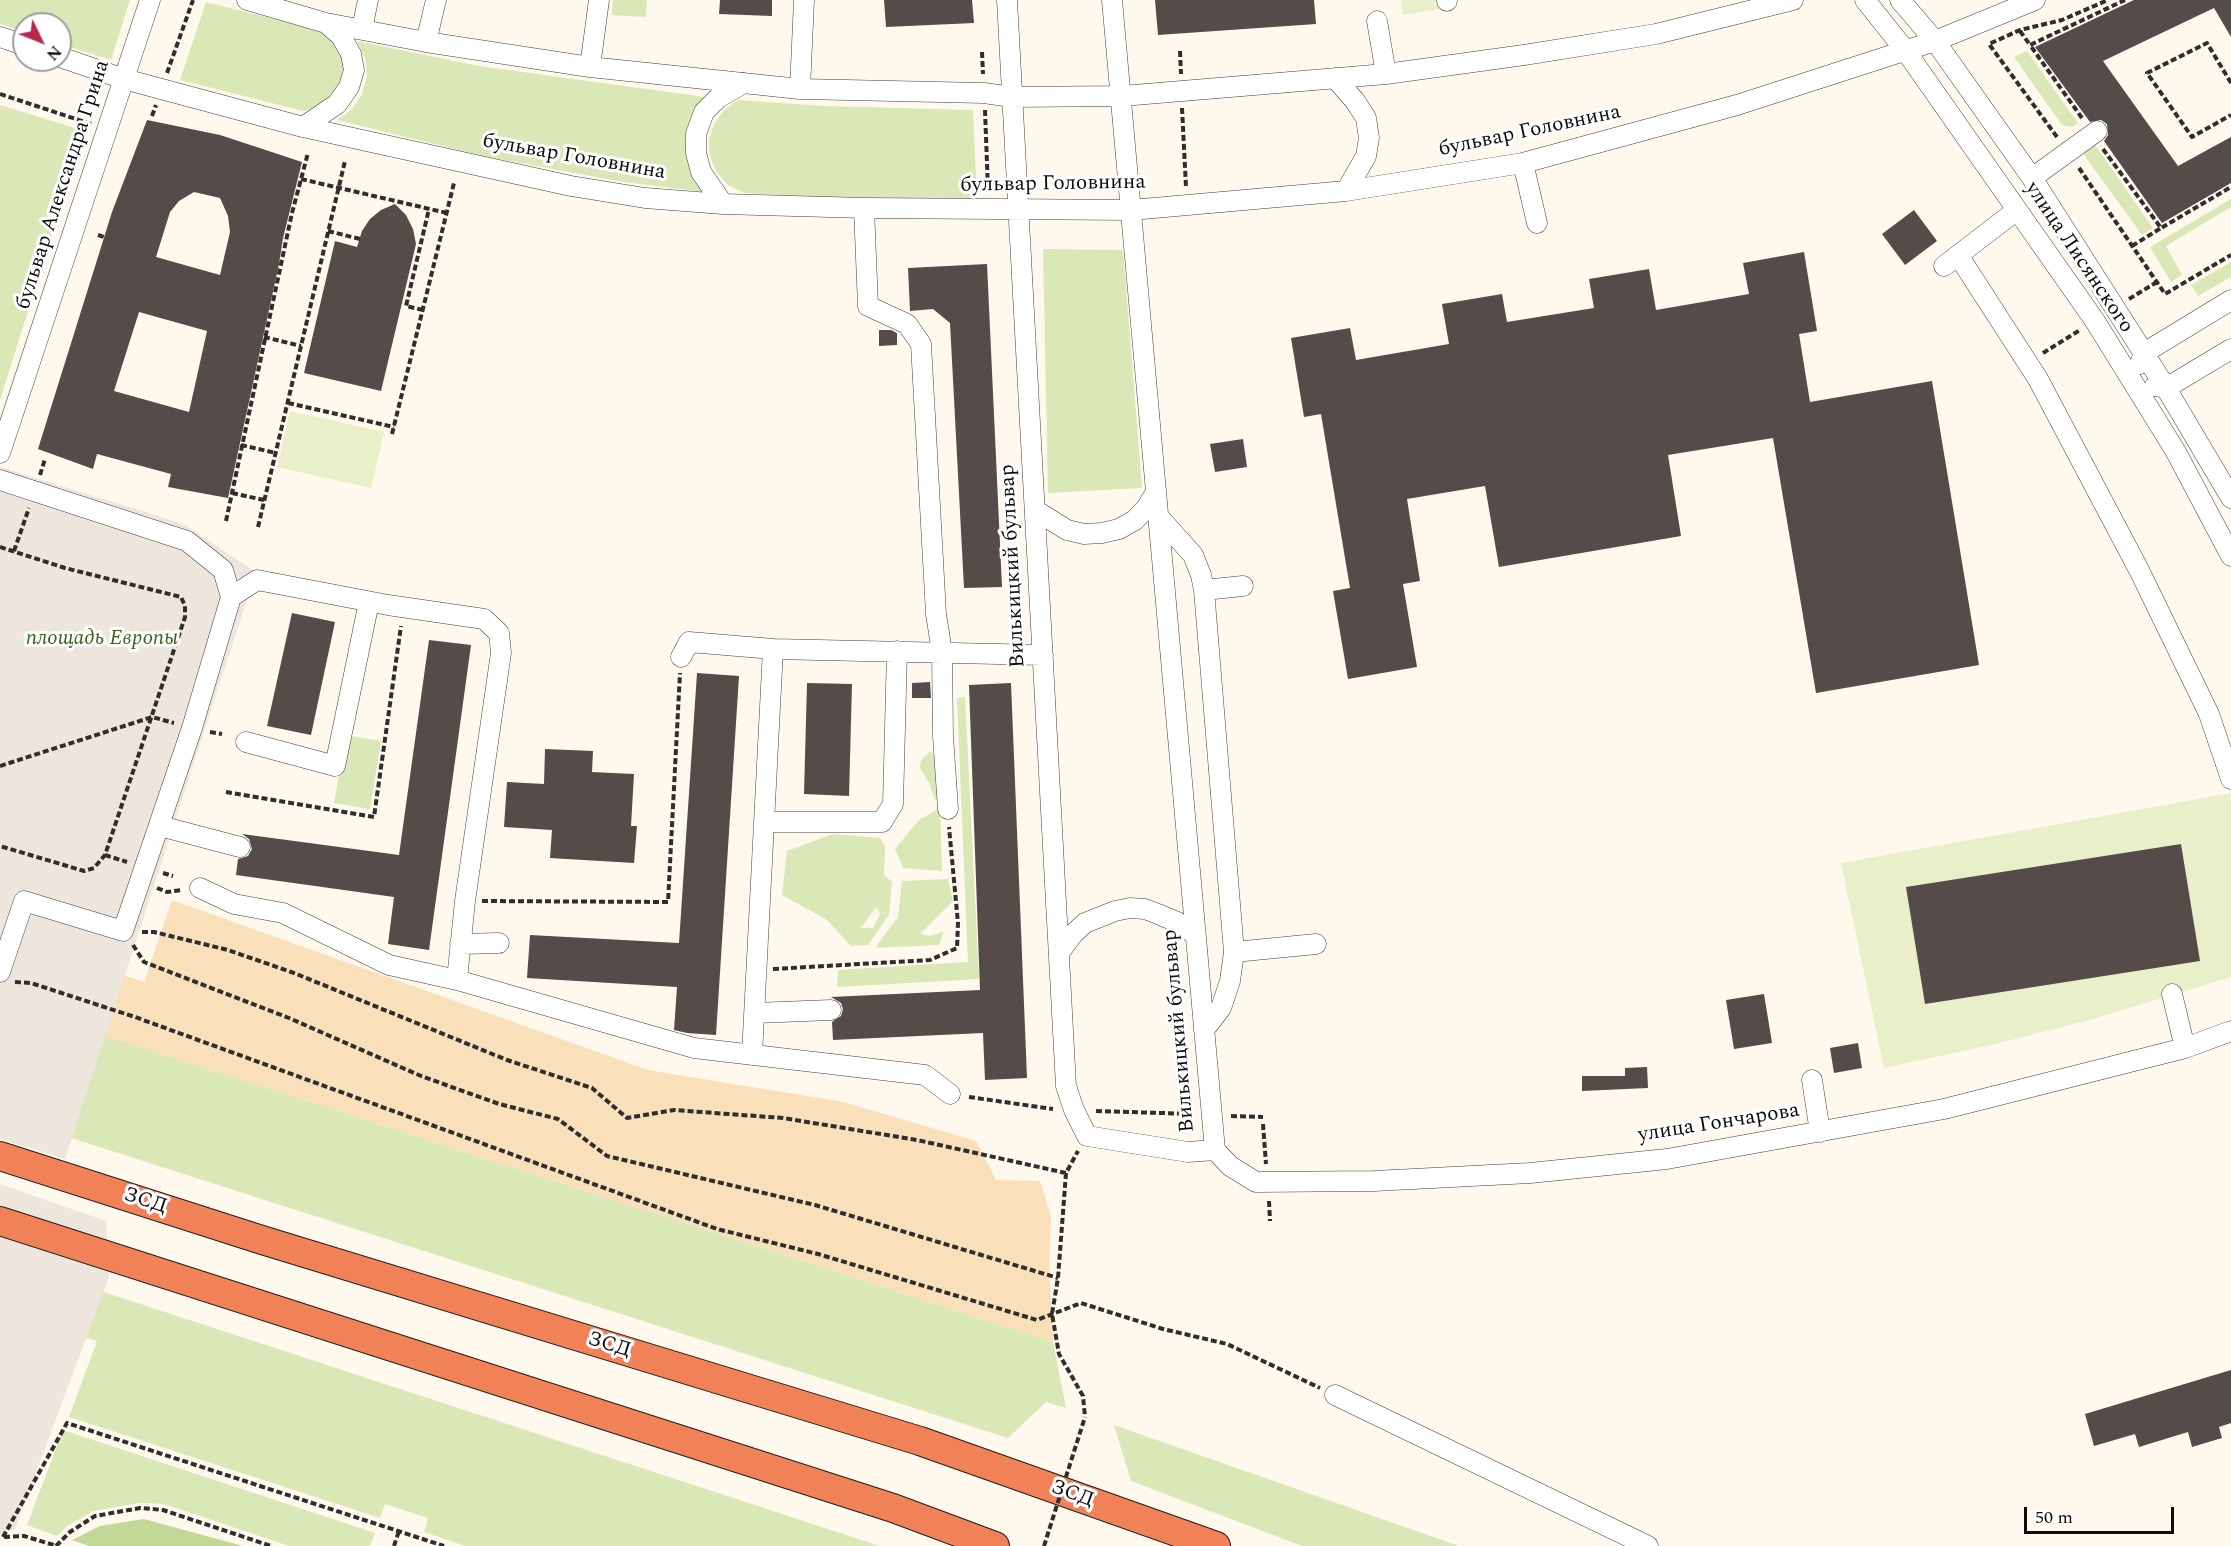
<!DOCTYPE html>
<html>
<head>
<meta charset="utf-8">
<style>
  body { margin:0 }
  #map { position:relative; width:2231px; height:1546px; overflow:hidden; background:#fff8ec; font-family:Spectral,serif }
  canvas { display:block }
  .north { position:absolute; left:12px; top:12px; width:60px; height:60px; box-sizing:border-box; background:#fff; border:2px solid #9e9e9e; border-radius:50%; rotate:133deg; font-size:16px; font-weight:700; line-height:24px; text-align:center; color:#0c0c0c }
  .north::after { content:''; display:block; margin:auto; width:21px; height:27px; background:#ba274a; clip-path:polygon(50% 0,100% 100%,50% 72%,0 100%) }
  .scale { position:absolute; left:2024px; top:1507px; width:150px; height:27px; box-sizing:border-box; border:3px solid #0c0c0c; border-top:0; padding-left:8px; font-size:18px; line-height:21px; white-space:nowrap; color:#0c0c0c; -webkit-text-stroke:4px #fff; paint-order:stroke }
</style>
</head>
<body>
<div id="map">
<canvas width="2231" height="1546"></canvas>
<div class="north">N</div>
<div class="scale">50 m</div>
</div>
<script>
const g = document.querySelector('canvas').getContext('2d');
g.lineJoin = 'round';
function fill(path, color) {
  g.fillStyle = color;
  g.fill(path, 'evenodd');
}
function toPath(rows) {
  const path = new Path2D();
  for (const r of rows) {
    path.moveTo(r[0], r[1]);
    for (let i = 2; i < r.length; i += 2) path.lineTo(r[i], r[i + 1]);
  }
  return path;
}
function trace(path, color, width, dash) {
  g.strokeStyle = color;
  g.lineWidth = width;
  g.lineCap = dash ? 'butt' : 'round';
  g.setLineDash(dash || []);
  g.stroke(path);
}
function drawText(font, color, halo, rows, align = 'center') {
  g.font = font + ' Spectral,serif';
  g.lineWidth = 6;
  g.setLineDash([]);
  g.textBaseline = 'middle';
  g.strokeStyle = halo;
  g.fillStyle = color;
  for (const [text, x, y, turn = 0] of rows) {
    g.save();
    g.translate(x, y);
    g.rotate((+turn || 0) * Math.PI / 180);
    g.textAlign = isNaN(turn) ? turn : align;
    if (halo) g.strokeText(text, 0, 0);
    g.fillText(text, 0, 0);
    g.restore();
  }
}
fill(toPath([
  [0,0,130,0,111,60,60,44,60,24,24,24,24,32,0,24],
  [613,0,647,0,646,17,612,15],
  [206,2,322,31,333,40,341,51,345,65,344,79,338,92,317,109,303,111,180,80],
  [357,41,479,66,705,97,704,192,617,181,483,156,337,120,352,109,362,94,367,76,365,58],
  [2027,51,2078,123,2072,127,2062,125,2014,57],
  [738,100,823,106,973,110,977,198,848,199,744,193,728,185,717,173,710,157,709,140,714,124,724,110],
  [0,105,85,131,0,400],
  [2093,142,2153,228,2142,235,2084,155,2085,149],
  [2231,199,2231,207,2166,246,2182,275,2171,282,2150,247],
  [1043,249,1123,250,1142,488,1048,493],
  [2231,262,2231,277,2198,296,2191,285],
  [965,697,979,979,837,987,838,970,968,962,957,698],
  [346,735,381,741,370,809,334,803],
  [930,751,939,760,939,797,935,800,929,783,920,768,921,760],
  [940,808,942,871,903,868,895,849,919,820],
  [833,834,880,838,885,847,884,875,892,882,889,915,868,945,851,946,827,920,782,895,787,851],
  [876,907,880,914,873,928,861,928],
  [948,879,953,901,920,934,930,936,944,931,939,945,875,948,898,917,902,881],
  [50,1018,1053,1342,1066,1408,1046,1402,1008,1438,40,1128],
  [0,1258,880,1546,465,1546,424,1532,428,1518,385,1504,380,1518,69,1417,97,1341,0,1310],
  [1114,1425,1459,1546,1302,1546,1131,1481],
  [63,1430,375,1533,370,1546,289,1546,164,1504,140,1503,93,1511,66,1527,57,1536,27,1525]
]), '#dae8b7');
fill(toPath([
  [144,1519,243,1546,89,1546,72,1540,100,1526]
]), '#c1d897');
fill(toPath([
  [172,900,648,1070,843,1102,976,1141,996,1180,1040,1181,1051,1216,1049,1264,1053,1342,50,1018,58,954,144,982]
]), '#f9dfba');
fill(toPath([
  [1401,0,1438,0,1439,9,1403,15],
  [290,411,384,432,371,488,277,467],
  [2231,793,2231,977,2090,1020,1987,1046,1884,1068,1841,863]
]), '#e9efc9');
fill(toPath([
  [0,467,184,524,256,572,65,1159,0,1139],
  [0,1184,106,1221,109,1277,15,1529,0,1534]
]), '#eee6dc');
fill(toPath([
  [720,0,772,0,772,16,719,14],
  [884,0,972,0,974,23,886,27],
  [1155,0,1314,0,1316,24,1158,35],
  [2134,0,2231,0,2231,37,2214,8,2103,61,2178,166,2231,137,2231,183,2162,223,2104,141,2108,135,2107,124,2101,120,2090,122,2035,47],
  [147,120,220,135,302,162,283,238,279,264,228,498,168,487,171,474,97,454,93,469,38,449,112,212],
  [194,192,220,198,228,216,230,232,220,275,156,257,170,212,179,201],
  [139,312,207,331,189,412,114,391],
  [395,204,406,215,413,229,416,244,381,391,304,373,335,241,357,247,362,231,370,219,381,210],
  [1914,210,1937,241,1905,265,1882,234],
  [1804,252,1817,331,1799,334,1810,402,1932,381,1979,665,1816,693,1773,438,1668,455,1681,536,1499,567,1485,486,1407,499,1420,581,1403,584,1417,667,1348,679,1333,591,1350,588,1321,414,1304,417,1291,338,1350,328,1356,360,1449,344,1442,304,1502,294,1507,322,1594,308,1589,279,1649,269,1656,310,1749,294,1743,263],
  [987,264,1002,587,964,588,950,323,933,309,910,311,908,268],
  [879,330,891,330,897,333,897,345,879,346],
  [1243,439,1247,467,1215,472,1210,444],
  [292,613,335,622,311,735,267,726],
  [429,640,471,645,429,950,388,944,394,897,236,875,238,859,248,856,252,849,249,839,242,834,399,855],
  [697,673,739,676,716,1035,687,1033,674,1030,677,987,527,978,530,935,679,943],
  [930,682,931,698,912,698,912,683],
  [807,683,852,684,849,796,804,794],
  [1011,683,1027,1078,985,1080,983,1033,833,1040,832,1022,841,1016,843,1009,841,1003,831,997,980,990,969,685],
  [545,749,593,751,592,772,634,774,631,826,637,826,634,863,550,858,552,830,504,827,507,782,544,784],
  [2181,844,2200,961,1925,1004,1906,887],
  [1764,994,1772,1043,1734,1049,1726,1000],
  [1858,1043,1862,1068,1834,1073,1830,1048],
  [1647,1067,1648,1088,1582,1091,1582,1076,1625,1076,1625,1068],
  [2231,1370,2231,1423,2219,1427,2222,1438,2192,1447,2188,1432,2139,1447,2135,1434,2094,1446,2085,1414]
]), '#554b49');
const minor = toPath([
  [247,0,326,23,426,42,590,67,800,89,984,93,1012,97,1122,96,1386,74,1524,55,1656,34,1793,0],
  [1007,0,1066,1086,1074,1110,1087,1136,1188,1152,1215,1150],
  [1112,0,1215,1150],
  [1447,0,1447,1],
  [1865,0,1905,50,2095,321,2176,452,2231,556],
  [1900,0,1935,41,2032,178,2166,388,2231,498],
  [1377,21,1386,74],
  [362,29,368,0],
  [0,37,24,45],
  [426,42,436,0],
  [60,57,124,79,303,127,571,186,645,198,723,204,864,208,1131,210,1346,191,1523,163,1737,105,1935,41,2035,0],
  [590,67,599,0],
  [1335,78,1355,101,1366,118,1369,138,1366,156,1346,191],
  [800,89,804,0],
  [303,127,337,104,349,87,354,70,351,54,341,36,326,23],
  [1523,163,1537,223],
  [2032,178,2097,131],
  [723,204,701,172,696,153,696,134,704,112,718,98,744,83],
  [864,208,868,306,907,324,921,344,936,614,942,652,943,736,948,809],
  [1958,255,2038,379,2139,570,2209,714,2231,779],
  [1944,266,2017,210],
  [2140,364,2144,353,2231,300],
  [2155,386,2166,388,2231,349],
  [0,453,150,0],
  [0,480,187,541,223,570,231,597,192,728,123,931,24,901,0,972],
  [1035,510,1067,530,1084,534,1102,533,1119,529,1135,520,1147,507,1156,492],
  [1158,516,1193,555,1201,575,1204,590,1234,952,1230,981,1221,1008,1204,1030],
  [1204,590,1243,586],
  [231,597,257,580,388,605,484,619,499,633,501,653,465,901,457,980],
  [681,657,689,642,773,649,1043,655],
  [246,742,335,766,369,602],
  [764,822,882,822,893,804,897,651],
  [160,826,240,847],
  [200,888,234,904,283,913,389,965,457,980,694,1048,925,1075,950,1094],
  [460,944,499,943],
  [1234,952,1316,944],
  [1059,953,1073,934,1085,923,1115,911,1130,908,1145,909,1158,914,1177,922,1195,935],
  [2172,994,2185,1048],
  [755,1013,831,1010],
  [752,1055,773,649],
  [1812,1080,1820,1132],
  [1215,1150,1230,1166,1256,1182,1374,1181,1530,1173,1667,1159,1944,1109,2185,1048,2231,1031],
  [1335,1395,1648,1546]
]);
const highway = toPath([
  [0,1156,262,1240,920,1441,1216,1546],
  [0,1221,893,1508,995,1546]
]);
trace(minor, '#3f3f3f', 21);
trace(highway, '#1d1d1d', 30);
trace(toPath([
  [2020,31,2030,45],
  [1180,51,1181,74],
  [982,52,983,74],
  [167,73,193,0],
  [2231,83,2207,43,2147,73,2192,137,2231,115],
  [0,94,91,124],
  [1182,108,1186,187],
  [985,110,988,190],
  [152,116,156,105],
  [2082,118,2030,45,2125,0],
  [2057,137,1989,44,2020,30,2062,20,2108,0],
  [2103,149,2161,228,2231,187],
  [2079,168,2165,294,2231,255],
  [301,179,447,213],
  [328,231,360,239],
  [98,235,104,237],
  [2132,246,2161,228],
  [2129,299,2157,282],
  [423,310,406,306,429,209],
  [264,337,301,346],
  [2043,353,2080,330],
  [288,403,394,427],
  [392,434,454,183],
  [241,445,276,453],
  [40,475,45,459],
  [232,493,264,500],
  [226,521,292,213,308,153],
  [258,527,345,161],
  [0,547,65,568,181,597,185,606,185,617,105,855,94,868,84,871,0,846],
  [14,551,29,508],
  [210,732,222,734],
  [0,766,152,717,174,723],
  [226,792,374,817,401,626],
  [105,855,127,862],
  [163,873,173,876],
  [157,888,167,892,182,890],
  [482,901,668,902,680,673],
  [142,932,154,932,228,950,294,973,507,1060,592,1088,627,1118,674,1110,783,1118,917,1140,1066,1173,1078,1151],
  [133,945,144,962,289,1018,421,1076,499,1104,558,1119,607,1156,815,1205,1058,1278],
  [773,969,930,960,957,948,958,923,949,827],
  [15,982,31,983,135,1017,717,1229,818,1254,1037,1320,1081,1303,1163,1329,1227,1344,1320,1388],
  [969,1097,1053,1109],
  [1096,1111,1194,1114],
  [1231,1116,1263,1117],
  [1263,1124,1266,1164],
  [1066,1173,1058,1278,1052,1314,1059,1354,1083,1396,1085,1417],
  [1269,1201,1270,1221],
  [3,1537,67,1423,444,1546],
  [4,1537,24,1536,57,1546],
  [56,1546,70,1532,95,1516,140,1508,163,1510,271,1546],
  [394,1546,399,1531]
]), '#2e2e2e', 4, [6, 3]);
trace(minor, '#fff', 20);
trace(highway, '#f18157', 28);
trace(toPath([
  [1044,1546,1085,1417]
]), '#2e2e2e', 4, [6, 3]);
drawText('21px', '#0c0c0c', '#fff', [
  ["бульвар Головнина",1530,132,-12],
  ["бульвар Головнина",574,158,10],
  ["бульвар Александра Грина",64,185,-72],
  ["бульвар Головнина",1053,185,-1],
  ["улица Лисянского",2078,258,56],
  ["Вилькицкий бульвар",1014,566,-93],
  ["Вилькицкий бульвар",1180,1031,-95],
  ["улица Гончарова",1719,1124,-9],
  ["ЗСД",145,1202,18],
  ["ЗСД",609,1346,17],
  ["ЗСД",1072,1495,20]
]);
drawText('italic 21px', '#39631e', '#fff', [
  ["площадь Европы",102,640]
]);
</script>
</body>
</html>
